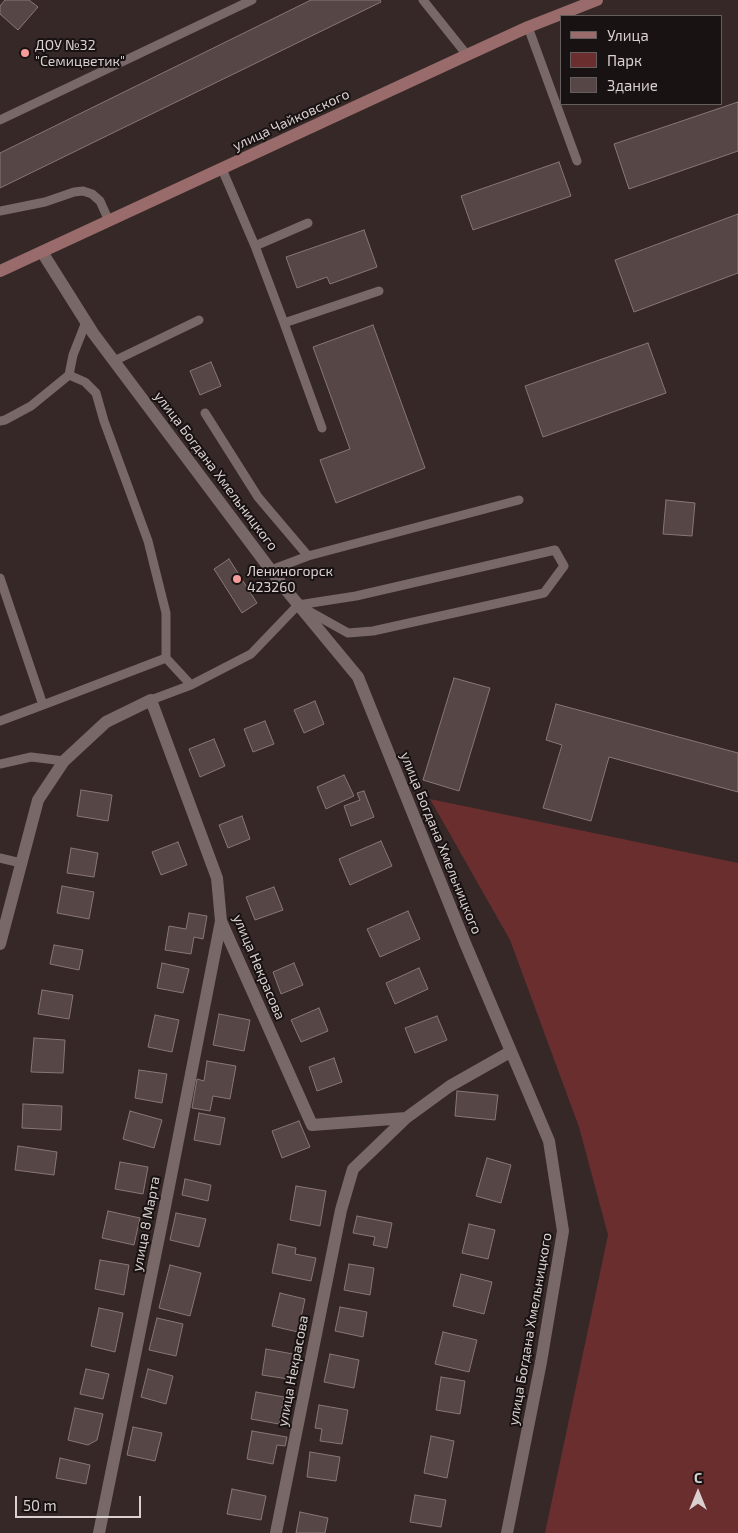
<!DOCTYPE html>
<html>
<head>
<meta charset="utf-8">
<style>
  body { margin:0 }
  #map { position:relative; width:738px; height:1533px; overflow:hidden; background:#352827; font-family:"Exo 2",sans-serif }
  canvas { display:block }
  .legend { position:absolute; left:560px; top:15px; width:162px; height:90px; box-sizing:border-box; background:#181212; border:1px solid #655e5e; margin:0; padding:6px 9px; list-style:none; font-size:15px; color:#d9d0cf }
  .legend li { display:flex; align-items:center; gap:10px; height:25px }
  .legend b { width:25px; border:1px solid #655e5e }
  .north { position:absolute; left:673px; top:1468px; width:50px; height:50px; -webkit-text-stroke:4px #181212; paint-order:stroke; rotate:0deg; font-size:14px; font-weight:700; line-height:20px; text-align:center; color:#d9d0cf }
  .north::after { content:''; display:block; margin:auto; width:18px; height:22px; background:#d9d0cf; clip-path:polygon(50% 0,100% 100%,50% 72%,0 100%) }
  .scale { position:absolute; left:15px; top:1496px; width:126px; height:22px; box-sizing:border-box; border:2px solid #d9d0cf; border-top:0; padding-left:6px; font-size:15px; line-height:18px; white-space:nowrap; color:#d9d0cf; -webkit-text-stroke:4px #181212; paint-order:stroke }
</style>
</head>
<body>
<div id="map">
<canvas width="738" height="1533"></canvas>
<ul class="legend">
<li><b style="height:6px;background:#996b6b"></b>Улица</li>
<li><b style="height:14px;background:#6a2e2f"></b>Парк</li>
<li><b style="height:14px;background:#564646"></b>Здание</li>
</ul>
<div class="north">С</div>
<div class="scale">50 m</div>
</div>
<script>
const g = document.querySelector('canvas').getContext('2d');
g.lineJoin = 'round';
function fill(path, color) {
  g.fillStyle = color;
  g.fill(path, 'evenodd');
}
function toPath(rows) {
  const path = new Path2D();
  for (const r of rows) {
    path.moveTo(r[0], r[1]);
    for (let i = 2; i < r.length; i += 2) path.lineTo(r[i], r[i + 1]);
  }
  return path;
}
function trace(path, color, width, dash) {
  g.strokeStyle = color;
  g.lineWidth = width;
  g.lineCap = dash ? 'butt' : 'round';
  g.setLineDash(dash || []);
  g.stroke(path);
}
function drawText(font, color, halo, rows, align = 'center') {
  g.font = font + ' "Exo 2",sans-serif';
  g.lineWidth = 4;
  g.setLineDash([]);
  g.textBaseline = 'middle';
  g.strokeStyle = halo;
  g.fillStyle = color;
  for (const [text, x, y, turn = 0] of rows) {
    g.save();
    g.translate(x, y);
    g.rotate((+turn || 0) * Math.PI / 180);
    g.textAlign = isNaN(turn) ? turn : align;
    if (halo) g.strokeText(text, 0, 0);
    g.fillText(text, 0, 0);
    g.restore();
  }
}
fill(toPath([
  [430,799,738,863,738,1533,545,1533,608,1235,579,1127,510,940]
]), '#6a2e2f');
const building = toPath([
  [5,0,29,0,38,7,18,30,0,14,0,6,5,0],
  [311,0,380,0,381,2,0,188,0,153,311,0],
  [738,102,738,151,629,189,614,144,738,102],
  [559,162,571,196,473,230,461,196,559,162],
  [738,214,738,273,634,312,615,260,738,214],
  [364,230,377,267,330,284,327,277,297,288,286,257,364,230],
  [373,325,425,468,336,503,320,460,350,449,313,347,373,325],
  [648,343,666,393,543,437,525,386,648,343],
  [211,362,221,386,200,395,190,371,211,362],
  [666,500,695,503,692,536,663,534,666,500],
  [229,559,257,603,242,613,214,569,229,559],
  [454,678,490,688,459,791,423,780,454,678],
  [315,701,324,724,304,733,294,710,315,701],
  [556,704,738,753,738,792,609,757,591,821,543,808,562,745,546,740,556,704],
  [265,721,274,744,253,752,244,729,265,721],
  [214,739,225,766,200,777,189,749,214,739],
  [344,775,354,796,326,809,317,787,344,775],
  [81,790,112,795,108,821,77,816,81,790],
  [364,791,374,817,351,826,344,806,360,800,357,793,364,791],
  [242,816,250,839,228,848,219,825,242,816],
  [381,841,392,866,350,885,339,859,381,841],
  [178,842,187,865,161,875,152,852,178,842],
  [71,848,98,853,94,877,67,873,71,848],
  [62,886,94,892,89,919,57,913,62,886],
  [274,887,283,910,255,920,246,897,274,887],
  [408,911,420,939,380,957,367,929,408,911],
  [189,913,207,916,203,939,194,937,191,954,165,950,169,926,186,929,189,913],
  [54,945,83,950,79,970,50,964,54,945],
  [162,963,189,969,183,993,157,988,162,963],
  [294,963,303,985,281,994,273,972,294,963],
  [419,968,428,989,395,1004,386,983,419,968],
  [42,990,73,995,69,1019,38,1014,42,990],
  [319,1008,328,1031,301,1042,291,1020,319,1008],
  [219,1014,250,1020,244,1051,213,1045,219,1014],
  [155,1015,179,1020,172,1052,148,1047,155,1015],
  [437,1016,447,1040,415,1053,405,1028,437,1016],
  [34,1038,65,1040,63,1073,31,1072,34,1038],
  [334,1058,342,1082,317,1091,309,1067,334,1058],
  [207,1061,236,1066,230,1099,213,1096,210,1111,192,1108,197,1079,204,1081,207,1061],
  [139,1070,167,1074,162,1103,135,1098,139,1070],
  [457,1091,498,1095,495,1120,455,1116,457,1091],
  [23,1104,62,1106,61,1130,22,1128,23,1104],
  [130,1111,162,1120,154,1148,123,1139,130,1111],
  [199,1113,225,1118,220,1145,194,1140,199,1113],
  [299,1121,310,1147,282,1158,272,1131,299,1121],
  [18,1146,57,1152,54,1175,15,1170,18,1146],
  [487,1158,511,1165,501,1203,476,1196,487,1158],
  [120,1162,148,1167,143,1194,115,1189,120,1162],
  [185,1179,211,1185,208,1201,182,1195,185,1179],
  [296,1186,326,1191,320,1226,290,1220,296,1186],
  [108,1211,140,1218,134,1245,102,1238,108,1211],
  [176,1213,206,1219,199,1247,170,1240,176,1213],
  [357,1216,392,1223,387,1248,373,1245,375,1237,353,1233,357,1216],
  [469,1224,495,1230,488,1259,462,1253,469,1224],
  [278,1244,296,1248,295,1254,316,1258,311,1281,272,1273,278,1244],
  [100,1260,129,1265,124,1295,95,1289,100,1260],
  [349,1264,374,1268,370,1295,344,1290,349,1264],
  [170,1265,201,1273,190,1316,159,1308,170,1265],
  [461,1274,492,1282,484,1314,453,1306,461,1274],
  [280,1293,305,1299,298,1332,272,1326,280,1293],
  [340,1307,367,1312,363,1337,335,1331,340,1307],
  [99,1308,123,1313,115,1352,91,1346,99,1308],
  [157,1318,183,1324,176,1356,149,1350,157,1318],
  [443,1332,477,1340,469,1372,435,1364,443,1332],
  [266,1349,293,1354,288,1379,262,1375,266,1349],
  [330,1354,359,1360,354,1388,324,1382,330,1354],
  [86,1369,109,1374,103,1399,80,1394,86,1369],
  [148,1369,173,1376,166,1404,141,1397,148,1369],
  [441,1377,465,1381,460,1414,436,1410,441,1377],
  [256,1392,284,1397,279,1424,251,1419,256,1392],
  [319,1405,348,1410,342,1444,320,1441,322,1429,315,1428,319,1405],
  [75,1408,103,1414,97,1440,88,1445,68,1440,75,1408],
  [133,1427,162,1433,155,1461,127,1455,133,1427],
  [252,1431,287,1437,285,1446,277,1445,273,1464,247,1459,252,1431],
  [431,1436,454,1441,447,1478,424,1473,431,1436],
  [310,1452,340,1457,336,1481,307,1477,310,1452],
  [60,1458,90,1465,86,1484,56,1478,60,1458],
  [232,1489,266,1496,261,1520,227,1514,232,1489],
  [415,1495,446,1500,441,1527,410,1522,415,1495],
  [300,1512,328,1518,325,1533,296,1533,300,1512]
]);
fill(building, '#564646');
trace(building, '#877776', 1);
trace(toPath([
  [423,0,467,55],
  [528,27,577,161],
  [0,120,252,0],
  [222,169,255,246,308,223],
  [0,211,45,202,74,192,83,191,92,194,100,201,109,221],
  [255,246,284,323,379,291],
  [284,323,322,428],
  [114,361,199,320],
  [69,375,85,382,96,393,104,421,148,541,166,613,166,658],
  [205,413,258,497,308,556],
  [0,421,5,420,31,406,69,375,73,355,86,322],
  [271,570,308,556,519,500],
  [0,578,43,705,166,658,191,685,251,654,298,605,356,596,555,550,564,566,544,593,373,631,348,633,305,609],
  [151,700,191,685],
  [0,721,43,705],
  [0,764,31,757,64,761],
  [0,858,21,863]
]), '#786867', 9);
trace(toPath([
  [0,944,38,800,64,761,106,722,151,700,217,878,221,921,312,1125,406,1118],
  [99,1533,161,1227,221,921],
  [276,1533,341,1210,353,1169,406,1118,450,1086,510,1052]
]), '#786867', 12);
trace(toPath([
  [42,252,93,333,282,585,358,677,465,943,549,1141,563,1231,541,1362,507,1533]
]), '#786867', 12);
trace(toPath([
  [0,271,467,55,528,27,597,0]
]), '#996b6b', 12);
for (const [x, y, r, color] of [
  [25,53,5,"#f59b99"],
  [237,579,5,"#f59b99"]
]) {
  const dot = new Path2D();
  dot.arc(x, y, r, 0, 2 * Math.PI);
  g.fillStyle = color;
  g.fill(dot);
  trace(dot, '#181212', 2);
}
drawText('14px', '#d9d0cf', '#181212', [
  ["ДОУ №32",35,45],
  ["\"Семицветик\"",35,61],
  ["Лениногорск",247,571],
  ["423260",247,587]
], 'left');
drawText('14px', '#d9d0cf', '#181212', [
  ["улица Чайковского",291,120,-25],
  ["улица Богдана Хмельницкого",216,471,53],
  ["улица Богдана Хмельницкого",441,843,68],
  ["улица Некрасова",259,967,67],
  ["улица 8 Марта",146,1224,-79],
  ["улица Богдана Хмельницкого",530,1329,-80],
  ["улица Некрасова",293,1371,-79]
]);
</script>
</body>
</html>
